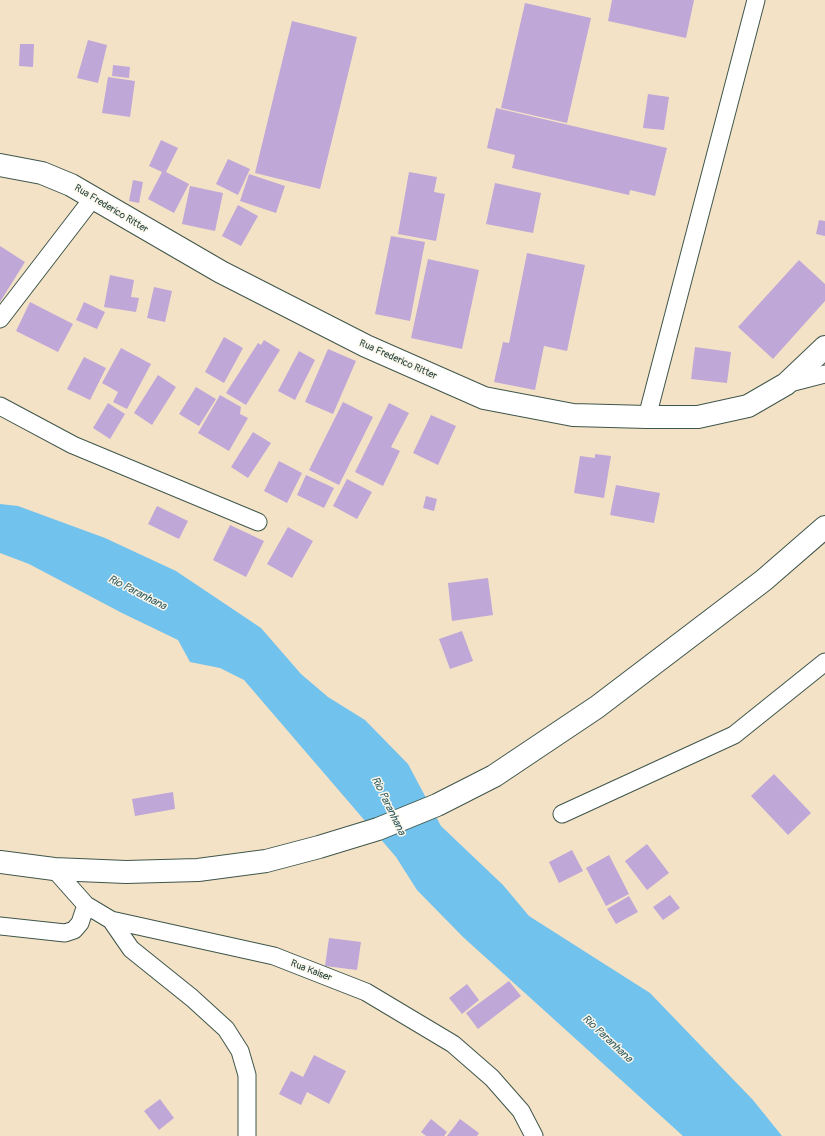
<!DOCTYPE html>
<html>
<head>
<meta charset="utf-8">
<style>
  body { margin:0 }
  canvas { display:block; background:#f4e2c7 }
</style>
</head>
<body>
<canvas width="825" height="1136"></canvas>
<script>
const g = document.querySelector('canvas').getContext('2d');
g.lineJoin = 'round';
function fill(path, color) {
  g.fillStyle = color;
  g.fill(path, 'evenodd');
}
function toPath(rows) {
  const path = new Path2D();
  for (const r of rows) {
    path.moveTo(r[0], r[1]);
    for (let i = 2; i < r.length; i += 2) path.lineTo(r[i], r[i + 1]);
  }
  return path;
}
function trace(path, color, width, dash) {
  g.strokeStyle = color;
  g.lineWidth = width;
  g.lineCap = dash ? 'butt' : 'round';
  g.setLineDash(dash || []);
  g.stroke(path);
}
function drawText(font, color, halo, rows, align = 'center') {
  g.font = font + ' Pangolin,sans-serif';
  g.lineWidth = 3;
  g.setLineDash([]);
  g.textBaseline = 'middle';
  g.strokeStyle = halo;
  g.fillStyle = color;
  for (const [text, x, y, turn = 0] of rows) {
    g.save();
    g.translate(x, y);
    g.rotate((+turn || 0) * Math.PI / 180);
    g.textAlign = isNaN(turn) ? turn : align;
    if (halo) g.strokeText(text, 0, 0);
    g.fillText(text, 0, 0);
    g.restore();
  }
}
fill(toPath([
  [0,504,18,506,105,538,176,571,261,628,301,674,328,697,365,720,408,764,441,826,503,885,529,916,650,993,753,1100,782,1136,683,1136,463,937,417,890,396,857,244,680,220,668,190,662,178,640,122,613,29,564,0,553]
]), '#71c2ed');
fill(toPath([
  [612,0,694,0,686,38,608,21],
  [525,3,591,18,567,123,501,108],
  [292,21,357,37,320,189,255,173],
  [88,40,107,45,98,83,77,78],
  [20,44,34,44,33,67,19,66],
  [113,65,130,67,129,78,112,76],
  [108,77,135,81,130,117,102,113],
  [648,94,669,97,664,130,643,128],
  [496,108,667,148,655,196,630,190,629,195,512,168,515,155,487,148],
  [161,140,178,148,166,172,189,184,174,213,148,199,162,172,149,166],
  [228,159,250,169,238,195,216,184],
  [409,172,437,177,434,192,445,194,436,241,398,234],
  [249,174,285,186,276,213,240,201],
  [133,180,143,182,139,203,129,201],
  [495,183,541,193,533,233,486,224],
  [190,186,223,193,215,231,182,224],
  [238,205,258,216,241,246,222,236],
  [819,220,825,221,825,236,816,234],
  [391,236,425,242,410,321,375,314],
  [0,246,25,262,0,302],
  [527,253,585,265,567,351,544,346,535,390,494,382,503,342,509,343],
  [428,259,479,270,462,349,411,338],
  [799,260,825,284,825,301,773,359,738,327],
  [110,275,134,280,131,297,139,298,136,312,104,307],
  [154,287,172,291,165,322,147,318],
  [30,302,73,324,58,352,16,331],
  [84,302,105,312,97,329,76,320],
  [224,337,243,348,224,383,205,372],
  [264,340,280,350,246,405,226,393,258,343,261,345],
  [695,347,731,352,727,383,691,379],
  [121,348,151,364,127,409,113,402,118,392,102,383],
  [328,349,356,361,333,414,305,402],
  [299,351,315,360,295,400,278,391],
  [84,357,106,368,90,400,67,389],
  [158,375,176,387,152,425,134,413],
  [196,387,216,399,199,426,179,414],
  [220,395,241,407,240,414,248,418,229,451,198,433],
  [343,402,373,417,339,485,309,470],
  [108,403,125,414,110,439,93,428],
  [389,403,409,413,391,447,400,451,383,486,355,472],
  [431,415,456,426,438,465,413,453],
  [253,432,271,443,248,478,231,467],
  [595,454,611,456,604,498,574,493,580,456,595,458],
  [279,461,302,473,287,503,264,491],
  [306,475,334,488,324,508,297,495],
  [347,479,372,492,357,519,333,506],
  [616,485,660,493,654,523,610,515],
  [426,496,437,499,434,511,423,508],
  [157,506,188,521,179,539,148,524],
  [230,525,264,541,246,577,213,560],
  [288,527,313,541,292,578,267,564],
  [488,578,493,615,452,621,448,583],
  [462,631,473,661,450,669,439,639],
  [774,774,811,813,788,835,751,796],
  [173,792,175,809,135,816,132,799],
  [647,844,669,873,647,890,625,861],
  [572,850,583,871,559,883,549,862],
  [609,855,629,894,606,906,586,868],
  [670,895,680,908,663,920,653,907],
  [629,896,638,912,616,924,607,909],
  [329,938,361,942,357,970,325,966],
  [509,981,521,996,478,1029,466,1013],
  [467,984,479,1000,462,1014,449,998],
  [314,1055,346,1071,329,1104,307,1092,301,1105,279,1094,291,1071,303,1077],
  [160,1099,174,1118,159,1130,144,1111],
  [431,1119,447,1132,444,1136,426,1136,421,1132],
  [460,1119,479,1133,477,1136,447,1136]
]), '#bfa7d7');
const street = toPath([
  [0,319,93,198],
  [786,384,825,374],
  [0,406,73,445,258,522],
  [647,417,756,0],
  [562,814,734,735,825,662],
  [54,869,86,905,111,920,274,956,366,992,453,1044,492,1078,521,1111,534,1136],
  [111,920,131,949,192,998,226,1029,240,1051,247,1075,247,1136],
  [0,926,65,933,74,930,80,923,86,905]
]);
const secondary = toPath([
  [0,165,42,173,71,185,221,272,366,346,484,398,573,415,647,417,698,417,748,406,786,384,825,347]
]);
const primary = toPath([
  [0,862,54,869,126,872,198,870,266,861,319,847,378,829,437,805,494,776,597,707,764,580,825,527]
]);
trace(street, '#3f564a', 19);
trace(secondary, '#3f564a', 24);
trace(primary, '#3f564a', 24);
trace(street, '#fff', 17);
trace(secondary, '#fff', 22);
trace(primary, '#fff', 22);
drawText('10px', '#1f3d34', '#fbf7ec', [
  ["Rua Frederico Ritter",111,209,31],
  ["Rua Frederico Ritter",398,360,24],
  ["Rua Kaiser",311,971,21]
]);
drawText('italic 11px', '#345e62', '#fbf7ec', [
  ["Rio Paranhana",137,593,27],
  ["Rio Paranhana",388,806,64],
  ["Rio Paranhana",607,1039,43]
]);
</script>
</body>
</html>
